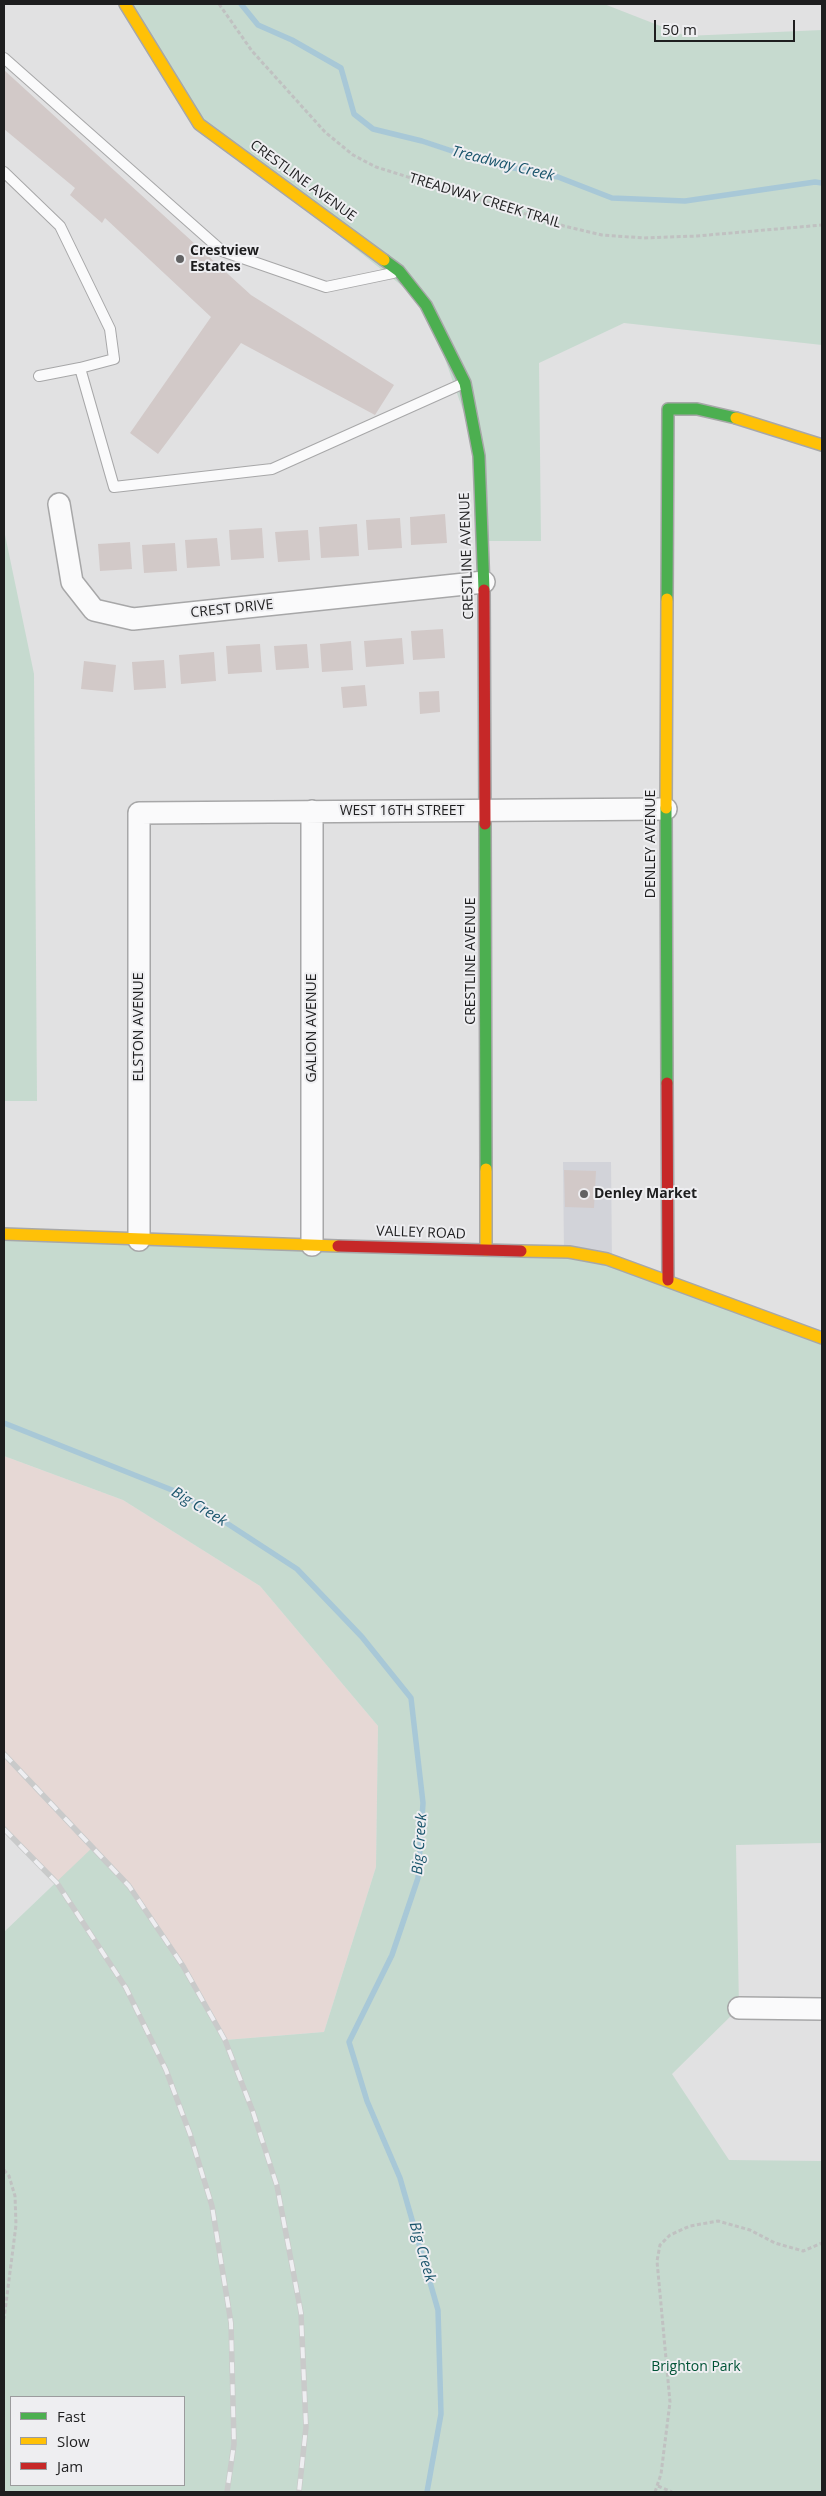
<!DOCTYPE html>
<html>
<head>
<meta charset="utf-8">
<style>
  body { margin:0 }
  #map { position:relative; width:826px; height:2496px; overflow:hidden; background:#e1e1e2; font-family:"Open Sans",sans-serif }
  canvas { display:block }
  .frame { position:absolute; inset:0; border:5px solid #1e1e1f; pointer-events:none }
  .legend { position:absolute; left:10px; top:2396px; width:175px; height:90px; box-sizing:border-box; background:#eeeef1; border:1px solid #9b9b9d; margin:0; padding:6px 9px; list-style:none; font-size:15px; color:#1e1e1f }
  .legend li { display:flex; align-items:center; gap:10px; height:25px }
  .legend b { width:25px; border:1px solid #9b9b9d }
  .scale { position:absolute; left:654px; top:20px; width:141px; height:22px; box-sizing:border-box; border:2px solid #1e1e1f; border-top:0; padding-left:6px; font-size:15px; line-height:18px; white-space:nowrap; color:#1e1e1f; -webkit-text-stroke:4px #eeeef1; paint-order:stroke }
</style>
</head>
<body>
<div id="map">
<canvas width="826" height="2496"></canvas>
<div class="frame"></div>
<ul class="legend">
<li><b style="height:6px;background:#4caf50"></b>Fast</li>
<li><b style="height:6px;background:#ffc107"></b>Slow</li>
<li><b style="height:6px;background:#c62828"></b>Jam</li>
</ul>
<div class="scale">50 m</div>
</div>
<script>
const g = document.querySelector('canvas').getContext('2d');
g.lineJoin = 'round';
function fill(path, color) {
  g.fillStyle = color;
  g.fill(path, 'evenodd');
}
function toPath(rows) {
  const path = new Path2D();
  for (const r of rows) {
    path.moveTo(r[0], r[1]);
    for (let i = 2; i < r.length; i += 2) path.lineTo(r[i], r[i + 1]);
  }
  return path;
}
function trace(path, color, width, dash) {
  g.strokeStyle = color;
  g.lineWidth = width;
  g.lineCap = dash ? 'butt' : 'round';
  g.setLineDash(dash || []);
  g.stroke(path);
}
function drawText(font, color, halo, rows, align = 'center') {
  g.font = font + ' "Open Sans",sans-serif';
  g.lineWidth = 4;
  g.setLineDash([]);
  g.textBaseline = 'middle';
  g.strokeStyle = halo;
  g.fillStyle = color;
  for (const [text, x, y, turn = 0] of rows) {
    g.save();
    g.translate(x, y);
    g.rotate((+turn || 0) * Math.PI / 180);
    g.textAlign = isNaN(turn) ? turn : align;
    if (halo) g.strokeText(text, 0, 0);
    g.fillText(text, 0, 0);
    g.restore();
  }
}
fill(toPath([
  [563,1162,611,1162,612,1261,564,1252]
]), '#d2d3d9');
fill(toPath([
  [4,1456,123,1500,260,1586,378,1726,376,1867,324,2032,225,2040,183,1966,129,1886,93,1848,57,1883,4,1829]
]), '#e6d8d5');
fill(toPath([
  [125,4,604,4,686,36,822,30,822,345,624,323,539,363,541,541,482,541,479,456,426,305,199,124],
  [4,530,34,674,37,1101,4,1101],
  [4,1234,569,1252,822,1338,822,1843,736,1845,739,2008,672,2074,729,2160,822,2161,822,2492,4,2492,4,1932,93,1847,129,1886,183,1966,225,2040,324,2032,376,1867,378,1726,260,1586,123,1500,4,1456],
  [11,2397,184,2397,184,2485,11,2485]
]), '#c6dacf');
trace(toPath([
  [241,4,258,25,292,40,341,68,354,114,373,129,422,141,485,162,558,177,612,198,685,201,815,182,822,183],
  [4,1423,182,1494,297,1569,362,1637,411,1698,423,1803,418,1878,392,1955,349,2042,367,2101,400,2178,438,2310,441,2414,427,2492]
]), '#a8c8d7', 5.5);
fill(toPath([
  [4,70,251,295,394,385,375,415,241,343,158,454,130,433,211,317,105,218,102,223,70,195,75,188,4,129],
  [445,514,447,543,411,545,410,517],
  [400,518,402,548,368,550,366,520],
  [357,524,359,556,321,558,319,527],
  [262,528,264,558,231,560,229,530],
  [308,530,310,560,278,562,275,532],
  [217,538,220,566,187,568,185,540],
  [130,542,132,569,100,571,98,544],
  [175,543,177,571,144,573,142,545],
  [443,629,445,658,413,660,411,631],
  [402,638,404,664,366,667,364,641],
  [351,641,353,670,322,672,320,644],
  [260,644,262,672,228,674,226,646],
  [307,644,309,668,276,670,274,646],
  [214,652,216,681,181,684,179,655],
  [164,660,166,688,134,690,132,662],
  [84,661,116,665,113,692,81,689],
  [365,685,367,706,343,708,341,687],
  [439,691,440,712,420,714,419,692],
  [564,1170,596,1171,594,1208,565,1207]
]), '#d2c9c8');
const lane = toPath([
  [4,58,222,251,326,287,393,273],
  [4,172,60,226,110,329,114,359,80,368,114,487,272,469,464,383],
  [39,376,80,368]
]);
const street = toPath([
  [59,504,72,582,94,610,133,619,484,582],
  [312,811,312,1245],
  [139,1240,139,813,666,809],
  [739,2008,822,2009]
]);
const fast = toPath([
  [384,260,399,271,426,305,465,383,479,456,484,590],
  [667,599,668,409,697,409,736,418],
  [666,808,667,1083],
  [485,824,486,1169]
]);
const slow = toPath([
  [125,4,199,124,384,260],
  [736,418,822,445],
  [666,808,667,599],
  [486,1169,486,1250],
  [4,1234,338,1246],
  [521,1251,569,1252,607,1259,822,1338]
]);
const jam = toPath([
  [484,590,485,824],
  [667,1083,668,1280],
  [338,1246,521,1251]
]);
trace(lane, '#a7a7a8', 12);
trace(street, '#a7a7a8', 24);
trace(fast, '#a7a7a8', 14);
trace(slow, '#a7a7a8', 14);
trace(jam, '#a7a7a8', 14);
trace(toPath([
  [219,4,252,51,325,132,353,155,376,167,564,226,602,235,644,238,697,236,822,225],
  [4,2170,9,2176,15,2196,16,2225,4,2319],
  [658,2486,672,2492],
  [655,2492,661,2474,670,2402,657,2261,660,2245,670,2235,690,2226,718,2221,750,2230,775,2243,803,2251,822,2243]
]), '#c0c1c1', 3, [4, 2.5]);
trace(lane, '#fafafb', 10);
trace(street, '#fafafb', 21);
trace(fast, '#4caf50', 11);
trace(slow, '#ffc107', 11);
trace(jam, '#c62828', 11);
const rail = toPath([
  [4,1754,129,1886,183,1966,225,2040,253,2112,277,2186,301,2313,306,2427,299,2492],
  [4,1829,57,1883,126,1988,166,2070,190,2134,212,2206,231,2323,234,2444,227,2492]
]);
trace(rail, '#c9caca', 5.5);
trace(rail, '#eeeef1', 4, [11]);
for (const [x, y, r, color] of [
  [180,259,5,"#626263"],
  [584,1194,5,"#626263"]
]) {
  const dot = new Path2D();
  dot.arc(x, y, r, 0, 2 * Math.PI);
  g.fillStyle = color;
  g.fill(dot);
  trace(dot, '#eeeef1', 2);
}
drawText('14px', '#1e1e1f', '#eeeef1', [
  ["CRESTLINE AVENUE",303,181,36],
  ["TREADWAY CREEK TRAIL",485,201,17],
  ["CRESTLINE AVENUE",467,556,-92],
  ["CREST DRIVE",232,609,-6],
  ["WEST 16TH STREET",402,811],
  ["DENLEY AVENUE",651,844,-90],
  ["CRESTLINE AVENUE",471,961,-90],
  ["ELSTON AVENUE",139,1027,-90],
  ["GALION AVENUE",312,1028,-90],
  ["VALLEY ROAD",421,1233,2]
]);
drawText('bold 14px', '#1e1e1f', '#eeeef1', [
  ["Crestview",190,251],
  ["Estates",190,267],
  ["Denley Market",594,1194]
], 'left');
drawText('14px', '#005336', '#eeeef1', [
  ["Brighton Park",696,2367]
]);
drawText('italic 15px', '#19546b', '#eeeef1', [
  ["Treadway Creek",503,164,14],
  ["Big Creek",199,1507,31],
  ["Big Creek",420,1844,-86],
  ["Big Creek",422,2252,74]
]);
</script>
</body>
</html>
